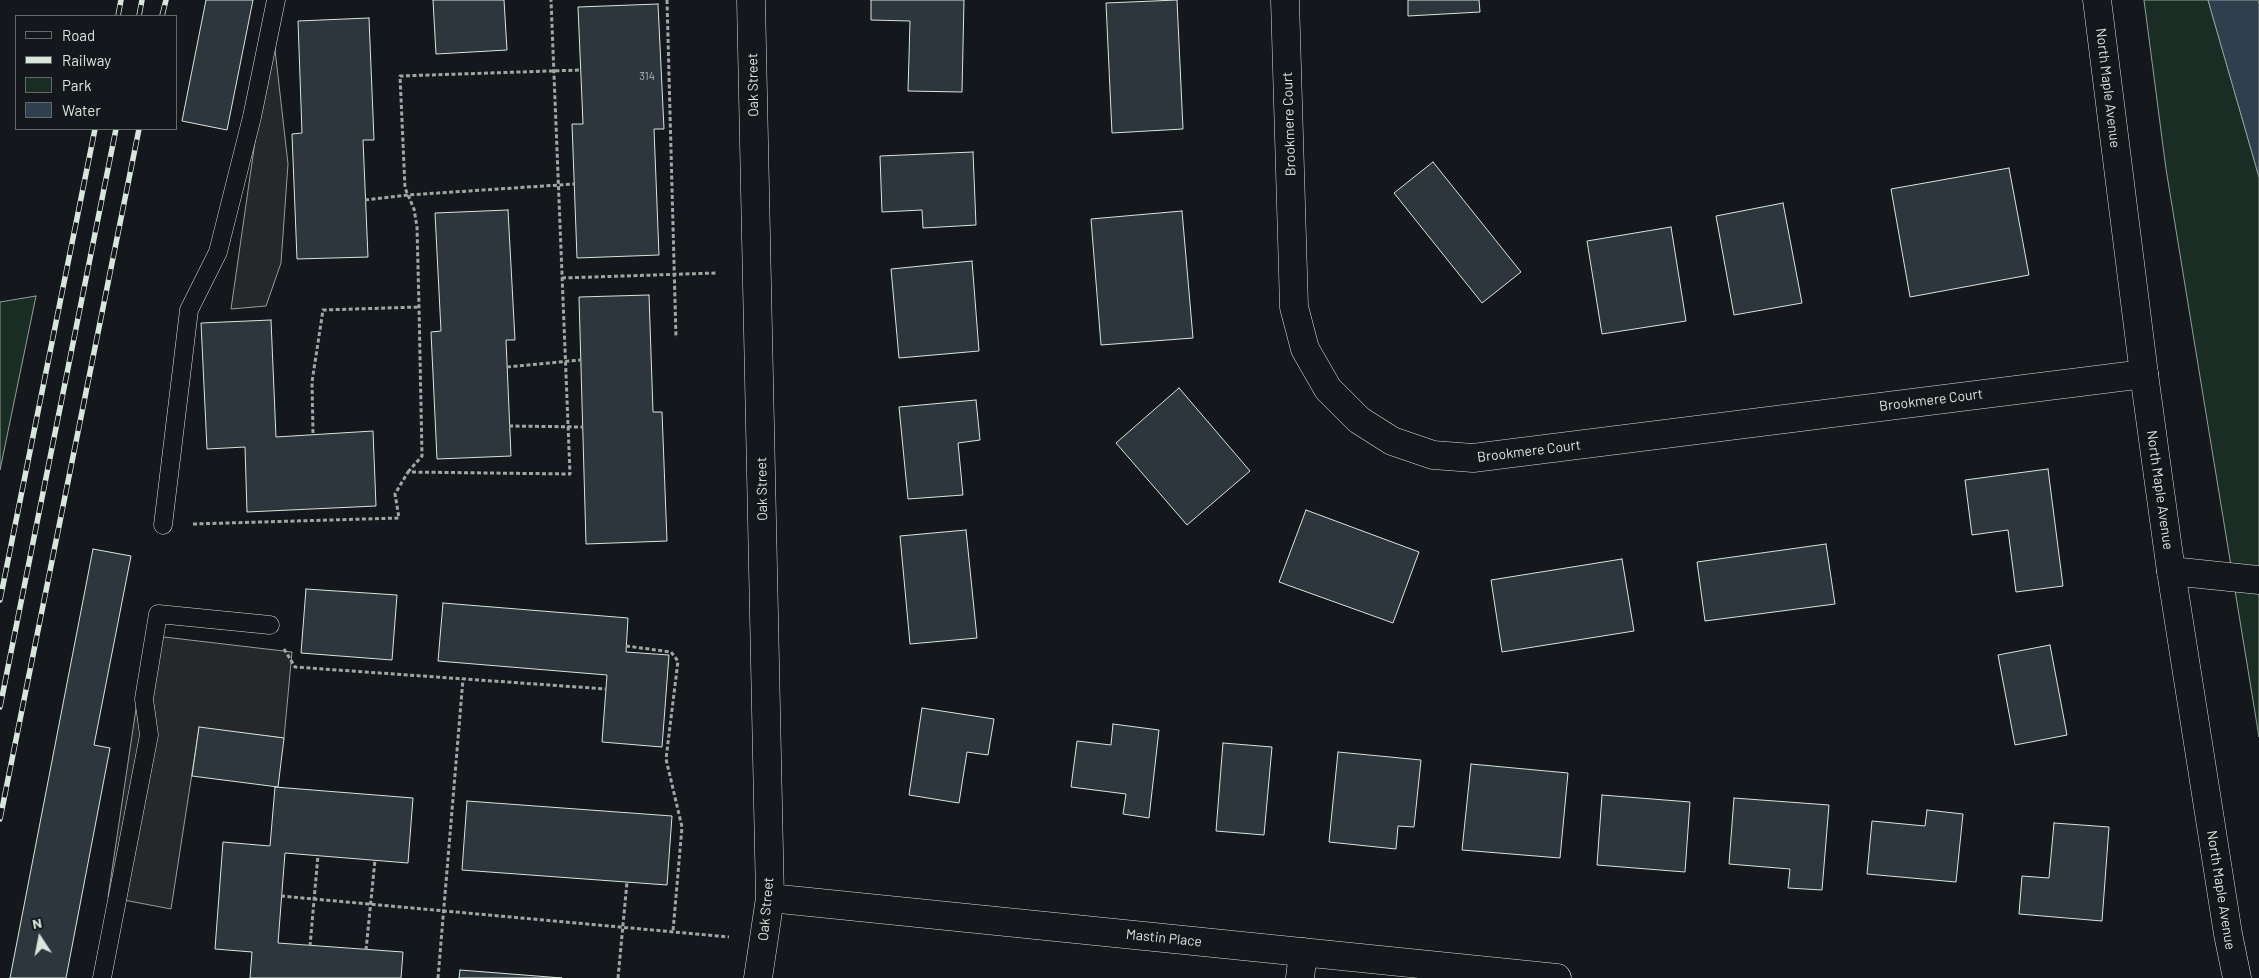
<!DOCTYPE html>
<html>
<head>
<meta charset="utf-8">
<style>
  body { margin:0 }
  #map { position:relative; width:2259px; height:978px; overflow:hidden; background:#14181c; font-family:Barlow,sans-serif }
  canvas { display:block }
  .legend { position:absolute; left:15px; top:15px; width:162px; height:115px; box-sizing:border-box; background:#14181c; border:1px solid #626a69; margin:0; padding:6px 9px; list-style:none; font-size:15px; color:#d8e6dc }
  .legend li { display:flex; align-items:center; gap:10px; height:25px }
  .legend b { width:25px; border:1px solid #626a69 }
  .north { position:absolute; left:15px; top:913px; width:50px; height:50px; -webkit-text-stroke:4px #14181c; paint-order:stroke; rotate:349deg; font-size:14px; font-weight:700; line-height:20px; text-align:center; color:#d8e6dc }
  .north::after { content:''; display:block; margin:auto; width:18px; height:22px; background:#d8e6dc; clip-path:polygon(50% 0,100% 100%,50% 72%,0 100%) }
</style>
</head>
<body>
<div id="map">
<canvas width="2259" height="978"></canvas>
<ul class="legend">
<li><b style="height:6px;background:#14181c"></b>Road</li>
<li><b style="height:6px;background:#d8e6dc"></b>Railway</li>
<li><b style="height:14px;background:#1a2d24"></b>Park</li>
<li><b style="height:14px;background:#2f3f4d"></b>Water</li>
</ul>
<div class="north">N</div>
</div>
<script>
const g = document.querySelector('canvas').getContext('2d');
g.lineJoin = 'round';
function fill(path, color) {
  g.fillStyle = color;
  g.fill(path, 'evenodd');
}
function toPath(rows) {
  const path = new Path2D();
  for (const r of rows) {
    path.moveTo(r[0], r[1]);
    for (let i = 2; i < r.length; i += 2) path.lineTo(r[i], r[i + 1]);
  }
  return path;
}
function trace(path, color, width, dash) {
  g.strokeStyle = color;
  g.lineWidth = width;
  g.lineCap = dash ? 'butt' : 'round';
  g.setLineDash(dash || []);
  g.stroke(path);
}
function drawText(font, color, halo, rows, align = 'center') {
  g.font = font + ' Barlow,sans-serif';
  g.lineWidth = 4;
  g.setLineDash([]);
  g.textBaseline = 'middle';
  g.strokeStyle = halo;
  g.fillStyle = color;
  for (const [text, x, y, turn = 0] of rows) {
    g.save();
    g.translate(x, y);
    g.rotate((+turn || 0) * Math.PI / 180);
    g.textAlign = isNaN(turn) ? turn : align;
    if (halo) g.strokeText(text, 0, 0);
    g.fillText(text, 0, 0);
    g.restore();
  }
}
const green = toPath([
  [2144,0,2208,0,2259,177,2259,737,2166,169,2144,0],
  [36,296,0,470,0,302,36,296]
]);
fill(green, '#1a2d24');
trace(green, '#939e99', 1);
const parking = toPath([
  [272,23,288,164,281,263,266,306,231,309,272,23],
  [147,635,292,652,284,738,199,728,171,909,108,897,147,635]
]);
fill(parking, '#24282b');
trace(parking, '#939e99', 1);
const water = toPath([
  [2208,0,2258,0,2259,4,2259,177,2208,0]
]);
fill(water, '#2f3f4d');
trace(water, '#939e99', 1);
const building = toPath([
  [206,0,253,0,227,130,182,121,206,0],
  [433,0,504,0,507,50,436,54,433,0],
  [871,0,964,0,962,92,908,91,910,21,871,20,871,0],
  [1177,0,1183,129,1112,133,1106,3,1177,0],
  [1408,0,1479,0,1480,12,1408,16,1408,0],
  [658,4,664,129,654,129,659,255,577,258,572,124,583,124,578,7,658,4],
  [369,18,374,140,363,140,368,257,297,259,292,134,302,133,298,21,369,18],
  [973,152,976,225,923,228,922,210,882,212,880,156,973,152],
  [1433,162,1521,272,1482,303,1394,193,1433,162],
  [2009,168,2029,275,1910,297,1891,189,2009,168],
  [1783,203,1802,303,1734,315,1716,216,1783,203],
  [508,210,515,340,506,340,511,456,437,459,431,332,441,331,435,213,508,210],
  [1182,211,1193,338,1101,345,1091,219,1182,211],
  [1671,227,1686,321,1602,334,1587,241,1671,227],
  [972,261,979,351,899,358,891,269,972,261],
  [649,295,653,412,662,412,667,541,586,544,579,297,649,295],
  [271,320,276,437,373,431,376,506,247,512,245,447,207,449,201,323,271,320],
  [1179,388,1250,471,1187,525,1116,443,1179,388],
  [976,400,980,440,958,443,963,495,908,499,899,407,976,400],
  [2048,469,2063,586,2016,592,2008,530,1972,535,1965,480,2048,469],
  [1306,510,1419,552,1393,623,1279,582,1306,510],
  [966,530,977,638,910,644,900,536,966,530],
  [1826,544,1835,604,1705,621,1697,562,1826,544],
  [93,549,131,556,94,745,110,748,66,978,10,978,93,549],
  [1622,559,1634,631,1502,652,1491,580,1622,559],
  [306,589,397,595,392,660,301,653,306,589],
  [443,603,628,618,626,652,669,655,662,747,602,742,607,675,438,661,443,603],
  [2050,645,2067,735,2015,745,1998,655,2050,645],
  [922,708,994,719,988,755,967,752,959,803,909,795,922,708],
  [1113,724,1159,730,1149,818,1123,814,1126,794,1071,787,1077,741,1111,745,1113,724],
  [199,727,284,738,278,787,192,776,199,727],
  [1223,743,1272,747,1264,835,1216,831,1223,743],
  [1338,752,1421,760,1414,827,1398,826,1396,849,1329,842,1338,752],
  [1471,764,1568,773,1560,858,1462,850,1471,764],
  [275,787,413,798,408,863,285,853,278,943,403,952,401,978,250,978,252,952,215,949,223,842,270,846,275,787],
  [1602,795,1690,802,1685,872,1597,865,1602,795],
  [1734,798,1829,805,1822,890,1788,888,1790,869,1729,864,1734,798],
  [467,801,672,816,667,885,462,870,467,801],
  [1927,810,1963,814,1956,882,1867,874,1872,821,1925,826,1927,810],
  [2054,823,2109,827,2102,921,2019,914,2022,876,2049,878,2054,823],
  [460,970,562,978,459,978,460,970]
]);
fill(building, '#2c363c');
trace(building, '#d8e6dc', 1);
const lane = toPath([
  [163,525,189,310,218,252,252,117,276,0],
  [102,978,149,735,144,699,158,614,270,625]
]);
const street = toPath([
  [751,0,770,898,758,978],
  [1285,0,1294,307,1305,349,1328,389,1359,420,1392,441,1433,455,1473,458,2144,374],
  [2171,571,2259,580],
  [770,898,1557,978],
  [1300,978,1303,952]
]);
const primary = toPath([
  [2097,0,2144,374,2171,571,2228,934,2237,978]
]);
trace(lane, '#d8e6dc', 19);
trace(street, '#d8e6dc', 29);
trace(primary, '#d8e6dc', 29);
trace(toPath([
  [667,0,676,338],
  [365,200,408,195,574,184],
  [562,278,716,273],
  [507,367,580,360],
  [509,426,583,427],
  [313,433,312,382,323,310,419,307],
  [408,472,422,456,419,307,417,227,414,209,405,188,400,76,580,70],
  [193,524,399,518,395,494,408,472,570,474,551,0],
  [626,646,671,652,678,661,666,759,682,827,673,931],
  [284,649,295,667,606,689],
  [281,896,729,937],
  [310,946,318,855],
  [366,950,375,860],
  [438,978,463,679],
  [618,978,627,882]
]), '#9da8a2', 3, [4, 2.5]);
trace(lane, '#14181c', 18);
trace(street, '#14181c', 28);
trace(primary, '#14181c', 28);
const rail = toPath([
  [118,16,121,0],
  [139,16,142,0],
  [162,16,166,0],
  [0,600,95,129],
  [0,707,116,129],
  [0,819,139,129]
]);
trace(rail, '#d8e6dc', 5.5);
trace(rail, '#14181c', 4, [11]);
drawText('11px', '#adbab4', null, [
  ["314",647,76]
]);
drawText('14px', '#d8e6dc', '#14181c', [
  ["Oak Street",753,85,-91],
  ["North Maple Avenue",2108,88,83],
  ["Brookmere Court",1289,124,-92],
  ["Brookmere Court",1931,400,-7],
  ["Brookmere Court",1529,451,-7],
  ["Oak Street",762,489,-91],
  ["North Maple Avenue",2160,490,82],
  ["North Maple Avenue",2221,890,81],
  ["Oak Street",766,909,-85],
  ["Mastin Place",1164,938,6]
]);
</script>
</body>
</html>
